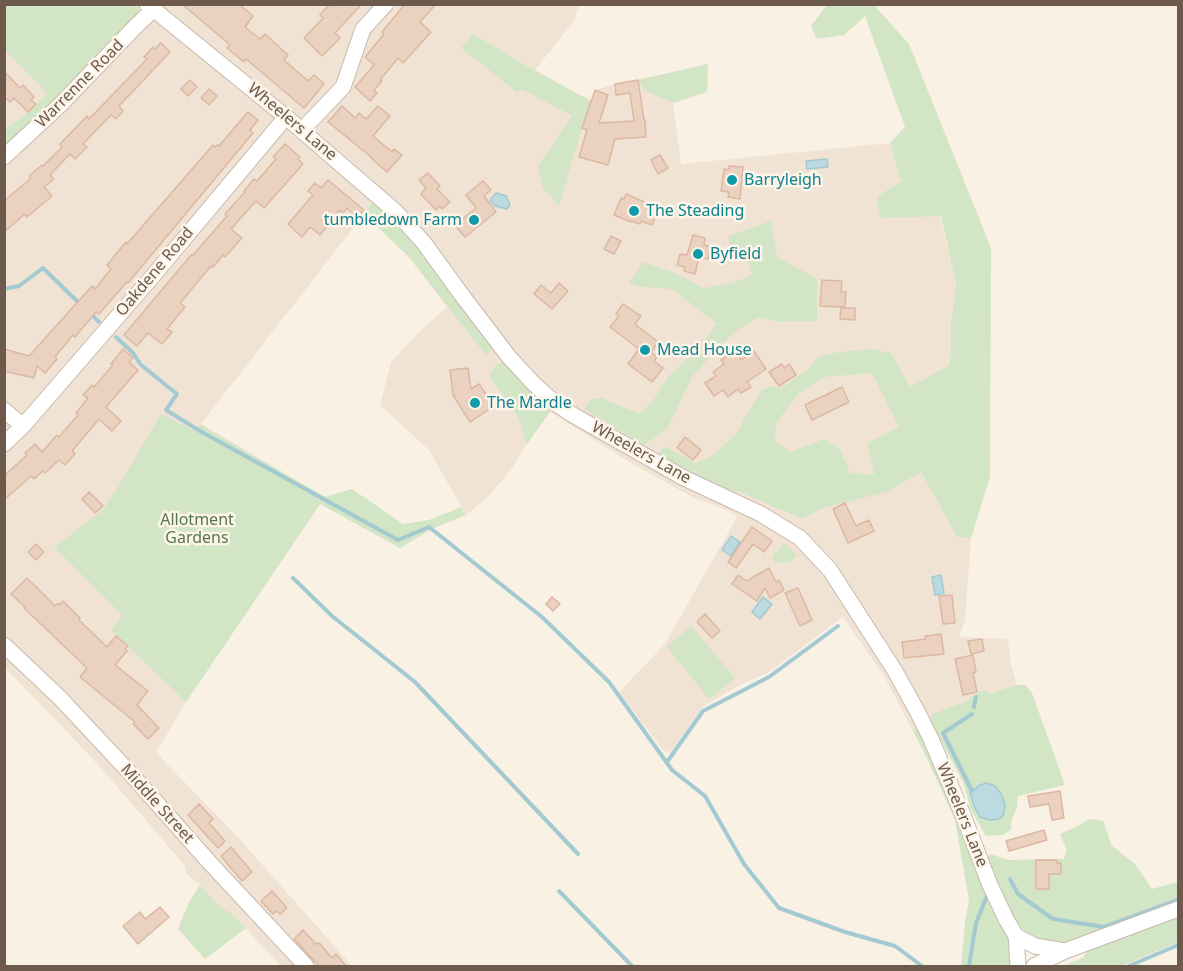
<!DOCTYPE html>
<html>
<head>
<meta charset="utf-8">
<style>
  body { margin:0 }
  #map { position:relative; width:1183px; height:971px; overflow:hidden; background:#f9f1e4; font-family:"Noto Sans",sans-serif }
  canvas { display:block }
  .frame { position:absolute; inset:0; border:6px solid #6e594d; pointer-events:none }
</style>
</head>
<body>
<div id="map">
<canvas width="1183" height="971"></canvas>
<div class="frame"></div>
</div>
<script>
const g = document.querySelector('canvas').getContext('2d');
g.lineJoin = 'round';
function fill(path, color) {
  g.fillStyle = color;
  g.fill(path, 'evenodd');
}
function toPath(rows) {
  const path = new Path2D();
  for (const r of rows) {
    path.moveTo(r[0], r[1]);
    for (let i = 2; i < r.length; i += 2) path.lineTo(r[i], r[i + 1]);
  }
  return path;
}
function trace(path, color, width, dash) {
  g.strokeStyle = color;
  g.lineWidth = width;
  g.lineCap = dash ? 'butt' : 'round';
  g.setLineDash(dash || []);
  g.stroke(path);
}
function drawText(font, color, halo, rows, align = 'center') {
  g.font = font + ' "Noto Sans",sans-serif';
  g.lineWidth = 5;
  g.setLineDash([]);
  g.textBaseline = 'middle';
  g.strokeStyle = halo;
  g.fillStyle = color;
  for (const [text, x, y, turn = 0] of rows) {
    g.save();
    g.translate(x, y);
    g.rotate((+turn || 0) * Math.PI / 180);
    g.textAlign = isNaN(turn) ? turn : align;
    if (halo) g.strokeText(text, 0, 0);
    g.fillText(text, 0, 0);
    g.restore();
  }
}
fill(toPath([
  [5,5,579,5,574,21,535,70,591,101,595,90,615,84,638,80,708,64,707,92,673,103,681,164,890,143,901,181,940,216,956,285,951,322,950,365,921,472,957,537,971,538,965,620,959,637,1008,639,1010,660,1017,685,991,693,982,690,965,702,932,714,930,720,913,731,884,676,843,617,769,672,740,685,704,706,670,753,663,750,619,692,665,644,737,517,729,511,694,498,634,465,550,412,526,445,513,467,489,496,466,515,429,450,380,405,391,362,421,330,447,307,409,257,364,214,201,424,325,497,186,702,157,751,162,759,235,834,352,966,281,966,231,913,221,908,200,885,186,873,185,866,102,769,52,716,5,668]
]), '#f0e3d4');
fill(toPath([
  [5,5,136,5,139,11,135,20,56,102,5,147,5,131,17,120,18,121,48,94,5,50],
  [827,5,874,5,909,44,991,248,990,477,971,538,957,537,921,472,887,492,823,508,802,519,738,491,716,486,693,472,658,455,664,446,695,463,711,457,735,435,761,391,769,387,782,388,811,367,818,357,832,353,871,349,891,353,910,387,950,365,951,322,956,285,941,216,880,218,877,197,901,181,890,143,905,127,865,16,844,35,817,39,811,26],
  [872,373,899,427,868,443,874,475,850,473,840,449,824,439,791,452,775,442,776,423,799,393,824,377],
  [473,34,535,71,591,101,582,128,559,206,543,188,538,166,572,116,522,89,517,92,461,48],
  [708,64,707,92,673,103,644,90,638,80],
  [373,202,420,245,493,349,486,355,409,257,364,214],
  [771,221,777,257,817,279,817,321,779,322,759,317,740,328,718,347,692,377,668,427,644,445,584,409,590,400,602,398,639,414,653,401,668,377,702,345,716,323,672,289,642,287,629,283,643,262,673,272,704,288,734,283,752,274,747,258,729,250,729,236],
  [504,361,550,412,526,445,519,418,489,376,496,365],
  [161,414,193,430,201,425,325,497,352,489,403,524,429,520,461,507,466,515,434,528,400,548,320,504,186,702,111,630,122,615,54,547,101,512,117,489],
  [784,543,797,555,790,562,781,563,774,560,772,557],
  [691,626,735,678,709,699,667,647],
  [1017,685,1025,685,1032,693,1065,785,1018,796,1017,808,1012,818,1011,830,1002,835,986,836,970,808,964,784,930,720,932,714,964,702,982,690,991,693],
  [919,727,1007,931,1012,948,1012,966,961,966,965,923,969,900,955,820,925,754,913,731],
  [1089,819,1103,821,1112,846,1135,864,1152,889,1178,882,1178,904,1070,943,1052,944,1028,934,1014,920,1000,894,987,860,990,854,1009,860,1064,859,1067,850,1060,834,1080,825],
  [200,885,221,908,231,913,246,928,205,959,178,929,189,902],
  [1178,915,1178,942,1122,966,1064,966,1084,957,1087,951]
]), '#d2e5c5');
const water = toPath([
  [827,159,828,167,807,169,806,161,827,159],
  [496,193,506,196,510,205,507,209,495,206,490,200,496,193],
  [731,536,740,542,731,556,722,550,731,536],
  [941,575,944,593,935,595,932,577,941,575],
  [763,597,772,604,760,619,752,612,763,597],
  [986,783,995,786,1002,795,1005,806,1003,816,999,819,990,820,980,817,975,808,970,793,978,786,986,783]
]);
fill(water, '#bbdbe0');
trace(water, '#a3c9d1', 1.5);
trace(toPath([
  [4,289,19,286,43,268,81,305],
  [91,314,99,322],
  [116,337,133,353,141,365,177,394,166,410,200,431,398,540,429,527,542,617,609,682,672,770,705,796,744,864,779,908,845,932,895,946,922,966],
  [293,578,332,616,415,682,578,854],
  [974,707,976,697],
  [667,762,703,711,769,677,838,626],
  [972,791,943,733,972,714],
  [1010,879,1018,894,1053,919,1104,927,1178,900],
  [559,891,632,966],
  [969,966,976,923,987,896],
  [1129,966,1178,945]
]), '#a3c9d1', 4);
const building = toPath([
  [182,4,239,4,253,16,245,27,260,39,265,34,288,55,284,60,308,81,314,75,324,84,304,108,246,59,244,62,227,48,230,45,182,4],
  [330,4,362,4,335,33,340,38,322,56,304,38,323,18,320,15,330,4],
  [405,4,436,4,420,22,431,32,403,63,398,58,380,80,382,81,374,90,377,93,370,101,355,87,374,65,365,57,384,34,382,32,405,4],
  [161,43,170,52,119,106,123,111,116,119,111,115,83,144,87,147,75,159,70,154,50,175,54,179,44,187,52,196,27,217,25,214,4,232,4,201,31,178,29,176,42,165,43,166,62,147,60,144,87,116,89,119,147,59,144,57,153,47,155,49,161,43],
  [4,71,20,88,23,85,34,97,31,100,36,104,28,112,14,98,10,102,4,97,4,71],
  [190,80,197,87,188,96,181,89,190,80],
  [638,80,644,120,645,120,646,137,615,139,608,165,579,157,587,130,582,128,595,90,608,95,599,123,634,121,630,93,616,95,615,84,638,80],
  [209,89,217,96,209,105,201,98,209,89],
  [342,106,355,118,359,113,366,119,378,106,390,116,373,136,392,152,394,149,402,155,387,172,371,158,371,157,328,122,342,106],
  [248,112,258,120,250,130,253,133,128,283,127,282,99,314,96,312,75,337,73,335,55,357,57,359,45,373,37,366,34,378,4,371,4,349,29,356,92,286,95,289,111,269,107,265,126,242,127,244,213,145,215,147,217,145,219,146,248,112],
  [285,144,300,157,298,159,303,164,264,208,256,201,231,229,242,238,225,257,223,255,213,267,211,266,180,303,185,307,167,329,172,332,162,344,148,333,137,346,124,335,192,254,193,255,227,216,225,214,245,192,244,191,254,179,257,181,276,159,273,157,285,144],
  [660,155,668,168,658,174,651,160,660,155],
  [729,166,743,167,740,199,728,197,729,192,721,191,724,169,729,170,729,166],
  [428,173,440,186,437,189,450,202,442,209,440,206,436,210,421,194,426,188,419,180,428,173],
  [328,180,364,210,357,218,347,208,343,213,340,210,320,235,310,227,302,237,288,224,313,195,308,191,315,183,321,188,328,180],
  [483,181,491,190,484,196,496,212,465,237,455,225,476,208,466,195,483,181],
  [626,194,649,204,647,209,657,213,652,225,641,221,640,224,631,221,631,222,614,215,621,198,624,199,626,194],
  [693,235,705,238,704,245,711,247,708,259,699,257,695,274,684,271,685,267,677,265,680,254,687,255,693,235],
  [611,236,621,241,614,254,604,249,611,236],
  [822,280,842,281,841,292,846,292,845,307,820,306,822,280],
  [559,283,568,291,552,309,534,294,541,285,551,293,559,283],
  [623,304,641,316,635,324,658,342,651,352,657,357,654,361,663,368,652,382,628,364,639,349,610,327,619,316,616,314,623,304],
  [841,308,855,308,855,320,840,319,841,308],
  [123,349,133,358,129,362,138,370,106,407,121,421,112,431,99,419,72,451,75,454,65,465,59,460,45,473,43,471,34,479,31,476,4,500,4,476,27,455,25,453,35,444,42,452,57,435,59,437,78,415,76,413,88,398,83,395,92,385,94,387,113,365,111,364,123,349],
  [735,351,741,360,754,351,766,369,747,382,751,387,741,393,738,389,728,397,723,390,714,396,705,383,716,376,713,372,724,364,721,360,735,351],
  [782,364,784,368,789,364,796,375,779,386,769,372,782,364],
  [468,368,471,389,479,384,494,406,470,422,453,395,450,370,468,368],
  [842,387,849,402,812,420,805,405,842,387],
  [685,437,701,450,693,460,677,448,685,437],
  [89,492,103,506,95,513,82,499,89,492],
  [845,503,856,526,869,520,874,531,848,543,833,509,845,503],
  [752,527,772,541,764,552,753,544,736,568,728,562,752,527],
  [36,544,44,552,36,560,28,552,36,544],
  [769,568,776,582,779,580,784,590,770,598,765,588,757,601,732,584,738,575,747,581,769,568],
  [27,578,55,606,58,603,60,605,63,601,80,618,79,620,107,647,116,636,128,646,125,649,127,651,115,665,148,691,137,705,159,728,148,739,133,724,135,722,80,677,87,668,24,608,25,607,11,594,27,578],
  [798,588,812,620,800,626,785,593,798,588],
  [952,595,955,623,943,624,939,596,952,595],
  [552,597,560,604,553,611,546,604,552,597],
  [705,614,720,631,712,638,697,622,705,614],
  [941,634,944,654,904,658,902,642,926,639,925,636,941,634],
  [982,639,984,651,971,654,968,641,982,639],
  [973,655,976,672,973,673,977,692,963,695,955,659,973,655],
  [1060,791,1064,818,1052,820,1049,804,1030,807,1028,796,1060,791],
  [199,804,213,819,209,823,225,841,218,848,188,815,199,804],
  [1044,830,1047,840,1009,851,1006,841,1044,830],
  [231,847,252,872,242,881,221,856,231,847],
  [1036,860,1057,860,1057,863,1061,863,1061,874,1049,874,1049,889,1036,889,1036,860],
  [272,891,287,908,280,914,277,911,273,914,261,901,272,891],
  [160,907,169,917,138,944,123,926,140,912,145,919,160,907],
  [303,930,316,944,319,943,332,958,336,954,346,966,319,966,294,939,303,930]
]);
fill(building, '#ebd1bf');
trace(building, '#dcb8a2', 1.5);
const minor = toPath([
  [147,4,286,117,396,212,424,243,461,294,509,357,533,383,555,403,573,415,684,478,761,514,800,538,830,570,895,671,917,711,931,739,963,815,990,885,1006,919,1016,936,1035,946,1065,951],
  [302,130,343,87,363,29,386,4],
  [4,157,60,105,137,25,154,9],
  [4,410,23,426],
  [4,444,23,426,152,277,286,117],
  [4,645,60,698,131,774,210,863,306,966],
  [1016,936,1018,966],
  [1034,966,1065,951,1178,909]
]);
trace(minor, '#c8b9ac', 17);
trace(minor, '#fff', 15);
for (const [x, y, r, color] of [
  [732,180,6,"#0f9aa8"],
  [634,211,6,"#0f9aa8"],
  [474,220,6,"#0f9aa8"],
  [698,254,6,"#0f9aa8"],
  [645,350,6,"#0f9aa8"],
  [475,403,6,"#0f9aa8"]
]) {
  const dot = new Path2D();
  dot.arc(x, y, r, 0, 2 * Math.PI);
  g.fillStyle = color;
  g.fill(dot);
  trace(dot, '#fdf5ea', 2);
}
drawText('16px', '#6e594d', '#fdf5ea', [
  ["Warrenne Road",80,84,-45],
  ["Wheelers Lane",292,122,40],
  ["Oakdene Road",155,272,-50],
  ["Wheelers Lane",641,453,29],
  ["Middle Street",157,804,48],
  ["Wheelers Lane",962,815,68]
]);
drawText('16px', '#0d838f', '#fdf5ea', [
  ["Barryleigh",744,180],
  ["The Steading",646,211],
  ["tumbledown Farm",462,220,"right"],
  ["Byfield",710,254],
  ["Mead House",657,350],
  ["The Mardle",487,403]
], 'left');
drawText('16px', '#57794a', '#fdf5ea', [
  ["Allotment",197,520],
  ["Gardens",197,538]
]);
</script>
</body>
</html>
